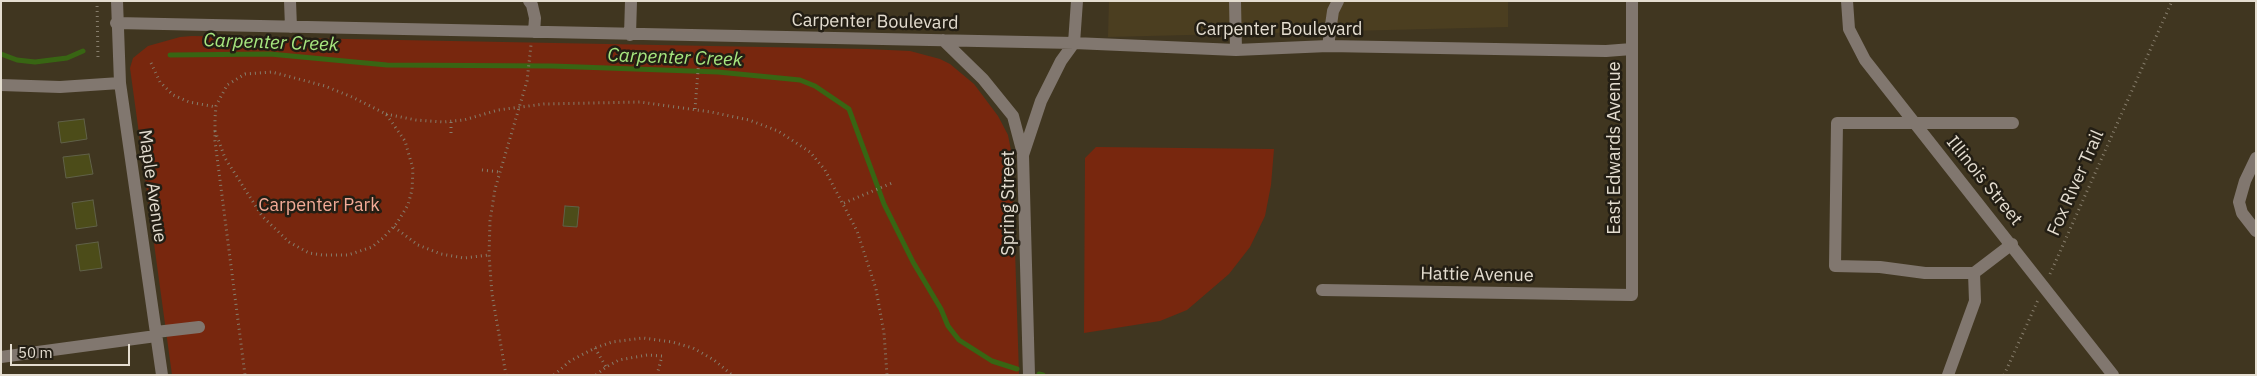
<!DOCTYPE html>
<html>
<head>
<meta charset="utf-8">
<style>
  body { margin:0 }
  #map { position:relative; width:2257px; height:376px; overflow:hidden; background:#403620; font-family:"IBM Plex Sans",sans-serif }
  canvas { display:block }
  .frame { position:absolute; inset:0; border:2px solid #e4ddd0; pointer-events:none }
  .scale { position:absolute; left:10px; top:344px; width:120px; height:22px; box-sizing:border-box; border:2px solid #e4ddd0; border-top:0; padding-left:6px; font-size:15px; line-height:18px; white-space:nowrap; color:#e4ddd0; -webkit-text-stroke:4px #231e14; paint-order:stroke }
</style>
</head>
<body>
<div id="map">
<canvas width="2257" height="376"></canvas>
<div class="frame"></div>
<div class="scale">50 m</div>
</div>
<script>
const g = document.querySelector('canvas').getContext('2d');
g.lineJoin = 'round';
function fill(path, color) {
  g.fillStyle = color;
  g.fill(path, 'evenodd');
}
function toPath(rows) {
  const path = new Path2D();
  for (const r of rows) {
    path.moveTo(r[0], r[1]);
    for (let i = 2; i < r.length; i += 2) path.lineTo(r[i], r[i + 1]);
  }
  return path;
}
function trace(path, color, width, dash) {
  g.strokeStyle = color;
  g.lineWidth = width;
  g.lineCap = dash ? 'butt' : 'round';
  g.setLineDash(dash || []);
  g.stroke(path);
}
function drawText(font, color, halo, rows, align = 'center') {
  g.font = font + ' "IBM Plex Sans",sans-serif';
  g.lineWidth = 5;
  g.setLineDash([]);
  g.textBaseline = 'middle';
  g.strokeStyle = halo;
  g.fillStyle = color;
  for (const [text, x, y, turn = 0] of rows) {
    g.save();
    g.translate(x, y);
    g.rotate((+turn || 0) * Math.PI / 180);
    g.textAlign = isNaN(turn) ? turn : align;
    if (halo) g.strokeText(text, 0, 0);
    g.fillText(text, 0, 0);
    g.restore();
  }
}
fill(toPath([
  [1109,1,1508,1,1508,27,1108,37]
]), '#4b3e20');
fill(toPath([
  [192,36,867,49,910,51,940,59,950,64,974,84,998,116,1008,135,1012,156,1019,375,172,375,130,68,133,58,148,46,180,37],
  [1096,147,1274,149,1271,185,1265,216,1250,247,1229,274,1187,310,1160,321,1084,333,1085,158]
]), '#78270e');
trace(toPath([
  [1,54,17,60,35,62,67,58,83,51],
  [170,55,270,54,387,65,552,66,718,72,800,80,815,86,849,109,884,204,913,262,941,309,948,326,959,340,992,361,1017,369],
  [1039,374,1043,375]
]), '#386513', 5);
const building = toPath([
  [84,119,87,139,61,143,58,122,84,119],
  [89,154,93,174,66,178,63,157,89,154],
  [93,200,97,226,76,229,72,203,93,200],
  [565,206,579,207,577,227,563,226,565,206],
  [98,242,102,268,80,271,76,245,98,242]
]);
fill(building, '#4c4c19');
trace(building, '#606148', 1);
trace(toPath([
  [97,1,98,60],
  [151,63,160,82,173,95,189,102,216,107],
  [695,109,699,58],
  [386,114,416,120,443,122,464,120,498,110,544,104,640,102,711,112,749,120,778,131,810,152,825,170,857,231,876,289,884,333,887,375],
  [451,122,451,133],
  [215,131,225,158,262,216,289,242,309,253,322,255,348,255,372,247,383,238,397,223,408,205,412,190,413,169,405,141,386,114,352,97,325,86,272,72,245,74,227,85,216,106,215,118,215,141,245,375],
  [482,170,500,172],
  [844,203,892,183],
  [394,227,418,245,441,254,464,258,489,255],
  [2050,274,2172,1],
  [595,348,606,367],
  [506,375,492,294,489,255,490,221,495,189,527,81,531,45],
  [554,375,570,361,595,348,612,342,643,338,672,342,693,348,714,360,732,375],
  [596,375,606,367,619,360,647,355,662,356,657,375],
  [2004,375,2038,300]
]), '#867d6b', 3, [1, 4]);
trace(toPath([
  [117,1,120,83,162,375],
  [290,1,291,27],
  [529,1,532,5,535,18,534,32],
  [1235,1,1236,50],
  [1847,1,1849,29,1865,60,2113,375],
  [116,23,1074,43,1236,50,1328,46,1606,51,1632,49],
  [630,35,631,1],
  [943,40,983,79,1013,116,1022,150],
  [1328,46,1333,11,1338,1],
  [1,85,60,87,120,83],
  [2256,158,2245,181,2239,202,2242,213,2256,231],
  [1974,273,1925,273,1880,267,1835,266,1837,123,2013,123],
  [1322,290,1632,295,1632,1],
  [156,332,199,327],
  [1,357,156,336],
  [1029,375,1023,155,1041,101,1061,61,1074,43,1077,1],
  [1948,375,1975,301,1974,273,2012,244]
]), '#81776f', 12);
drawText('18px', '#e4ddd0', '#231e14', [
  ["Carpenter Boulevard",875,22,1],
  ["Carpenter Boulevard",1279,30],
  ["East Edwards Avenue",1615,148,-90],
  ["Illinois Street",1984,181,51],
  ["Fox River Trail",2076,183,-66],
  ["Maple Avenue",152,186,82],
  ["Spring Street",1009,203,-90],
  ["Hattie Avenue",1477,275,1]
]);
drawText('18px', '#f3ab97', '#231e14', [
  ["Carpenter Park",319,206]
]);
drawText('italic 19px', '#a7e77f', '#231e14', [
  ["Carpenter Creek",271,43,2],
  ["Carpenter Creek",675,58,2]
]);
</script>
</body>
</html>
